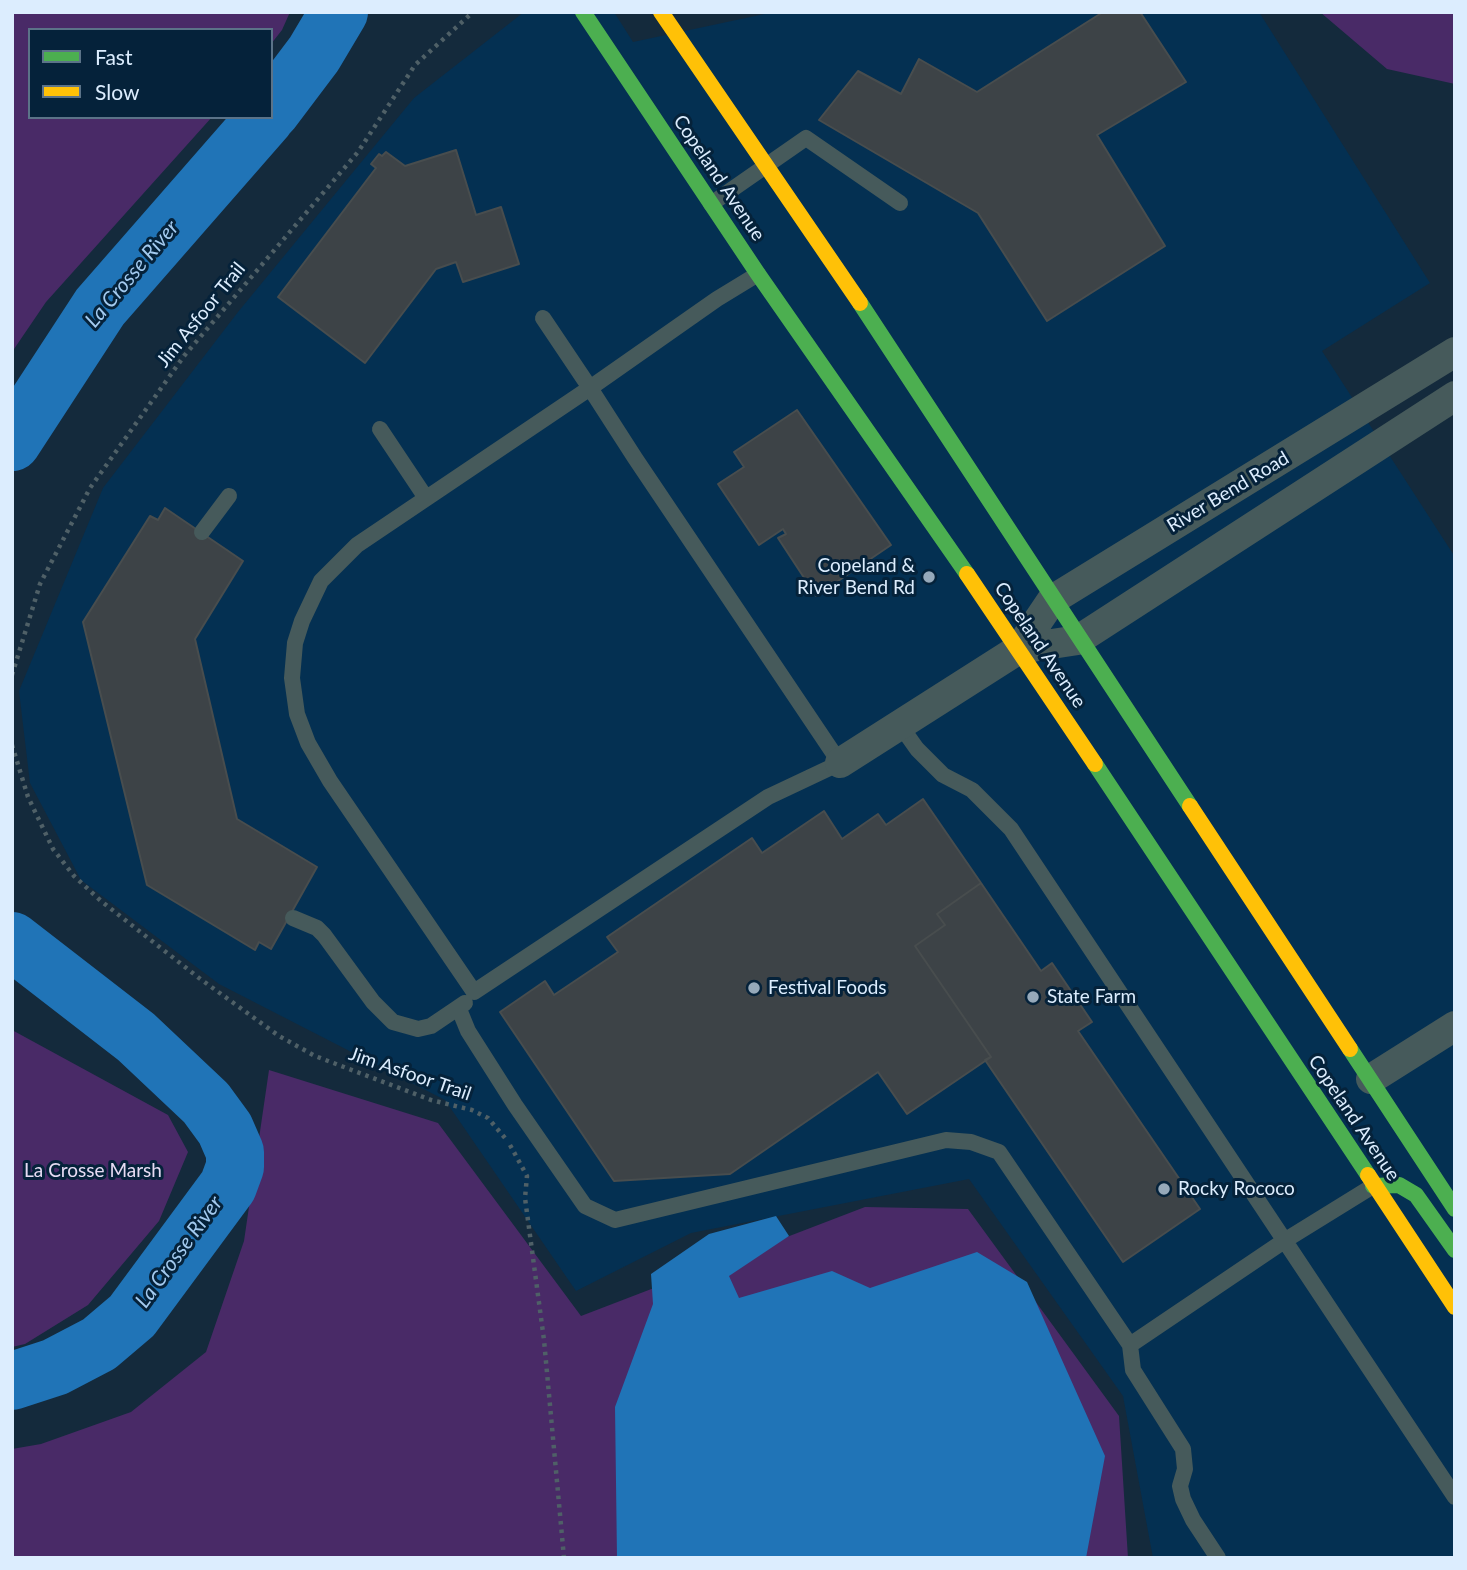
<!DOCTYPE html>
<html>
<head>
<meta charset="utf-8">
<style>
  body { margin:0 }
  #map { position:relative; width:1467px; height:1570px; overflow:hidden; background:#142a3c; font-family:Lato,sans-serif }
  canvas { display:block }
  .frame { position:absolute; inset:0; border:14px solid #dcedfe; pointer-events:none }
  .legend { position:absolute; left:28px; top:28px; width:245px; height:91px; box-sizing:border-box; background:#05223a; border:2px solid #5b7388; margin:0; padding:9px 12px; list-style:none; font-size:21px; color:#dcedfe }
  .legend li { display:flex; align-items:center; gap:14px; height:35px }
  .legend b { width:35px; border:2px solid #5b7388 }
</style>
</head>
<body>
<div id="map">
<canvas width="1467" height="1570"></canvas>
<div class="frame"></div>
<ul class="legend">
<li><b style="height:9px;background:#4caf50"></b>Fast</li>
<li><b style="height:9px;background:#ffc107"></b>Slow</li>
</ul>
</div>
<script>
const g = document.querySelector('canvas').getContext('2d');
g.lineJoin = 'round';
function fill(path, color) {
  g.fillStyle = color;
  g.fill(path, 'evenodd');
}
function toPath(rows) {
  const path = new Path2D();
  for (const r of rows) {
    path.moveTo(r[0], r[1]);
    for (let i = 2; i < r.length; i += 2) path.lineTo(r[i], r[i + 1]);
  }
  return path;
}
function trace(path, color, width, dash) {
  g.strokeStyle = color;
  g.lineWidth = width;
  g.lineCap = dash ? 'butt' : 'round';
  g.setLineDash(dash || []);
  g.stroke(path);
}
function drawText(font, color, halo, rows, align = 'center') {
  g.font = font + ' Lato,sans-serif';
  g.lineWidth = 6;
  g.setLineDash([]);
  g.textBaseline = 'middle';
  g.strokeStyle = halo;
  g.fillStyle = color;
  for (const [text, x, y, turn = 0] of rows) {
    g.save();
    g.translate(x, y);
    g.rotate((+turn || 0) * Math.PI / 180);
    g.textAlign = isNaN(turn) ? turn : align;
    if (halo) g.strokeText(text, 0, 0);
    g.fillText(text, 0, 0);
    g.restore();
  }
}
fill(toPath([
  [524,12,614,12,633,42,774,12,1259,12,1430,283,1322,351,1455,557,1455,1558,1153,1558,1123,1396,969,1179,691,1233,576,1291,445,1100,219,984,81,880,30,783,19,691,103,488,238,312,414,98]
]), '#043052');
fill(toPath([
  [12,12,290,12,282,30,271,44,271,30,30,30,30,117,212,117,46,302,12,352],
  [1320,12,1455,12,1455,84,1387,69],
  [12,1030,168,1115,188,1152,159,1221,88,1305,25,1344,12,1347],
  [269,1070,438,1123,581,1316,865,1207,968,1209,1119,1416,1128,1558,12,1558,12,1449,41,1444,131,1412,206,1352,244,1241]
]), '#492a67');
fill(toPath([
  [776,1216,789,1236,729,1276,739,1298,832,1271,870,1288,977,1252,1027,1282,1105,1456,1086,1558,617,1558,615,1407,653,1304,651,1274,709,1234]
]), '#2074b7');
trace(toPath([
  [271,111,314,54,339,12],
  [12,442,100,307,266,117],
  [12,941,136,1037,206,1103,225,1129,235,1152,235,1167,228,1186,132,1316,99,1344,55,1367,12,1381]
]), '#2074b7', 58);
const building = toPath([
  [1103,12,1140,12,1186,82,1097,135,1165,246,1047,321,978,213,819,120,858,71,901,94,919,59,977,92,1103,12],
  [456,150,476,215,501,207,519,264,463,282,456,262,436,269,365,363,278,297,376,168,371,164,379,154,382,156,386,152,405,166,456,150],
  [797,410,891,545,816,596,778,538,786,534,783,529,759,545,718,484,744,467,734,452,797,410],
  [165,508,243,561,195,639,237,819,317,867,271,949,259,942,255,950,147,885,83,622,150,516,158,520,165,508],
  [923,799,981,883,937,914,945,925,915,946,991,1057,907,1114,878,1072,730,1174,614,1181,500,1012,545,981,554,995,618,952,607,937,752,838,762,853,824,811,842,839,878,814,886,825,923,799],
  [981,883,1041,971,1052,963,1092,1022,1078,1031,1200,1209,1123,1262,985,1060,991,1057,915,946,945,925,937,914,981,883]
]);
fill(building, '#3d4347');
trace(building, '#484d4e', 2);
trace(toPath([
  [12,675,40,584,90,488,184,356,358,152,415,65,473,12],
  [12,745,28,797,53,849,74,876,101,901,199,978,279,1036,315,1056,431,1100,472,1110,488,1118,505,1138],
  [510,1145,527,1176,525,1198,544,1340,564,1558]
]), '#4f6067', 4.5, [3.5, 5]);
trace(toPath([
  [711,204,806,138,900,203],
  [543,318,590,388,635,458,840,763,768,797,474,992,330,781,308,743,297,714,292,678,295,643,302,621,321,581,357,545,590,388,717,299,758,274],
  [380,429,426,498],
  [202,532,229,496],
  [900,725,917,749,943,775,972,790,1011,829,1455,1497],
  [293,918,317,928,324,935,373,1002,393,1022,418,1029,431,1026,465,1003],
  [459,1009,468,1031,515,1105,585,1206,615,1220,946,1140,971,1142,999,1152,1130,1345,1133,1370,1183,1449,1185,1469,1180,1486,1183,1499,1193,1520,1218,1558],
  [1130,1345,1284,1241,1373,1186]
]), '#465a5b', 16);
trace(toPath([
  [1019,649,1078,640,1455,396],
  [840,763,1019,649,1052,600,1455,352],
  [1371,1079,1455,1026]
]), '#465a5b', 30);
trace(toPath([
  [583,12,758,274,967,574],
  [860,303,1190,806],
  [1095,764,1368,1175],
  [1350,1049,1455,1209],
  [1373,1186,1399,1185,1416,1195,1455,1250]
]), '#4caf50', 16);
trace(toPath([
  [661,12,860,303],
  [967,574,1095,764],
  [1190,806,1350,1049],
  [1368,1175,1455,1307]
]), '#ffc107', 16);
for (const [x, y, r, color] of [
  [929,577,7,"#96a9ba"],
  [754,988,7,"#96a9ba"],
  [1033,997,7,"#96a9ba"],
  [1164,1189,7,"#96a9ba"]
]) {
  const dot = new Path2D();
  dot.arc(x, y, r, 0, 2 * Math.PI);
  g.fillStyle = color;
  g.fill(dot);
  trace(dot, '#05223a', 2.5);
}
drawText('19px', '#dcedfe', '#05223a', [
  ["Copeland Avenue",719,178,56],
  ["Jim Asfoor Trail",201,315,-51],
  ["River Bend Road",1228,492,-31],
  ["Copeland Avenue",1040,645,56],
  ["Jim Asfoor Trail",410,1074,19],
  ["Copeland Avenue",1354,1118,56]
]);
drawText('19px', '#dcedfe', '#05223a', [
  ["Copeland &",915,566,"right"],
  ["River Bend Rd",915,588,"right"],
  ["Festival Foods",768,988],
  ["State Farm",1047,997],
  ["Rocky Rococo",1178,1189]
], 'left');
drawText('19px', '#e7dbf3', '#05223a', [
  ["La Crosse Marsh",93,1171]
]);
drawText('italic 21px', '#a3caef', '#05223a', [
  ["La Crosse River",132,274,-50],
  ["La Crosse River",179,1252,-54]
]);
</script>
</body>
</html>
